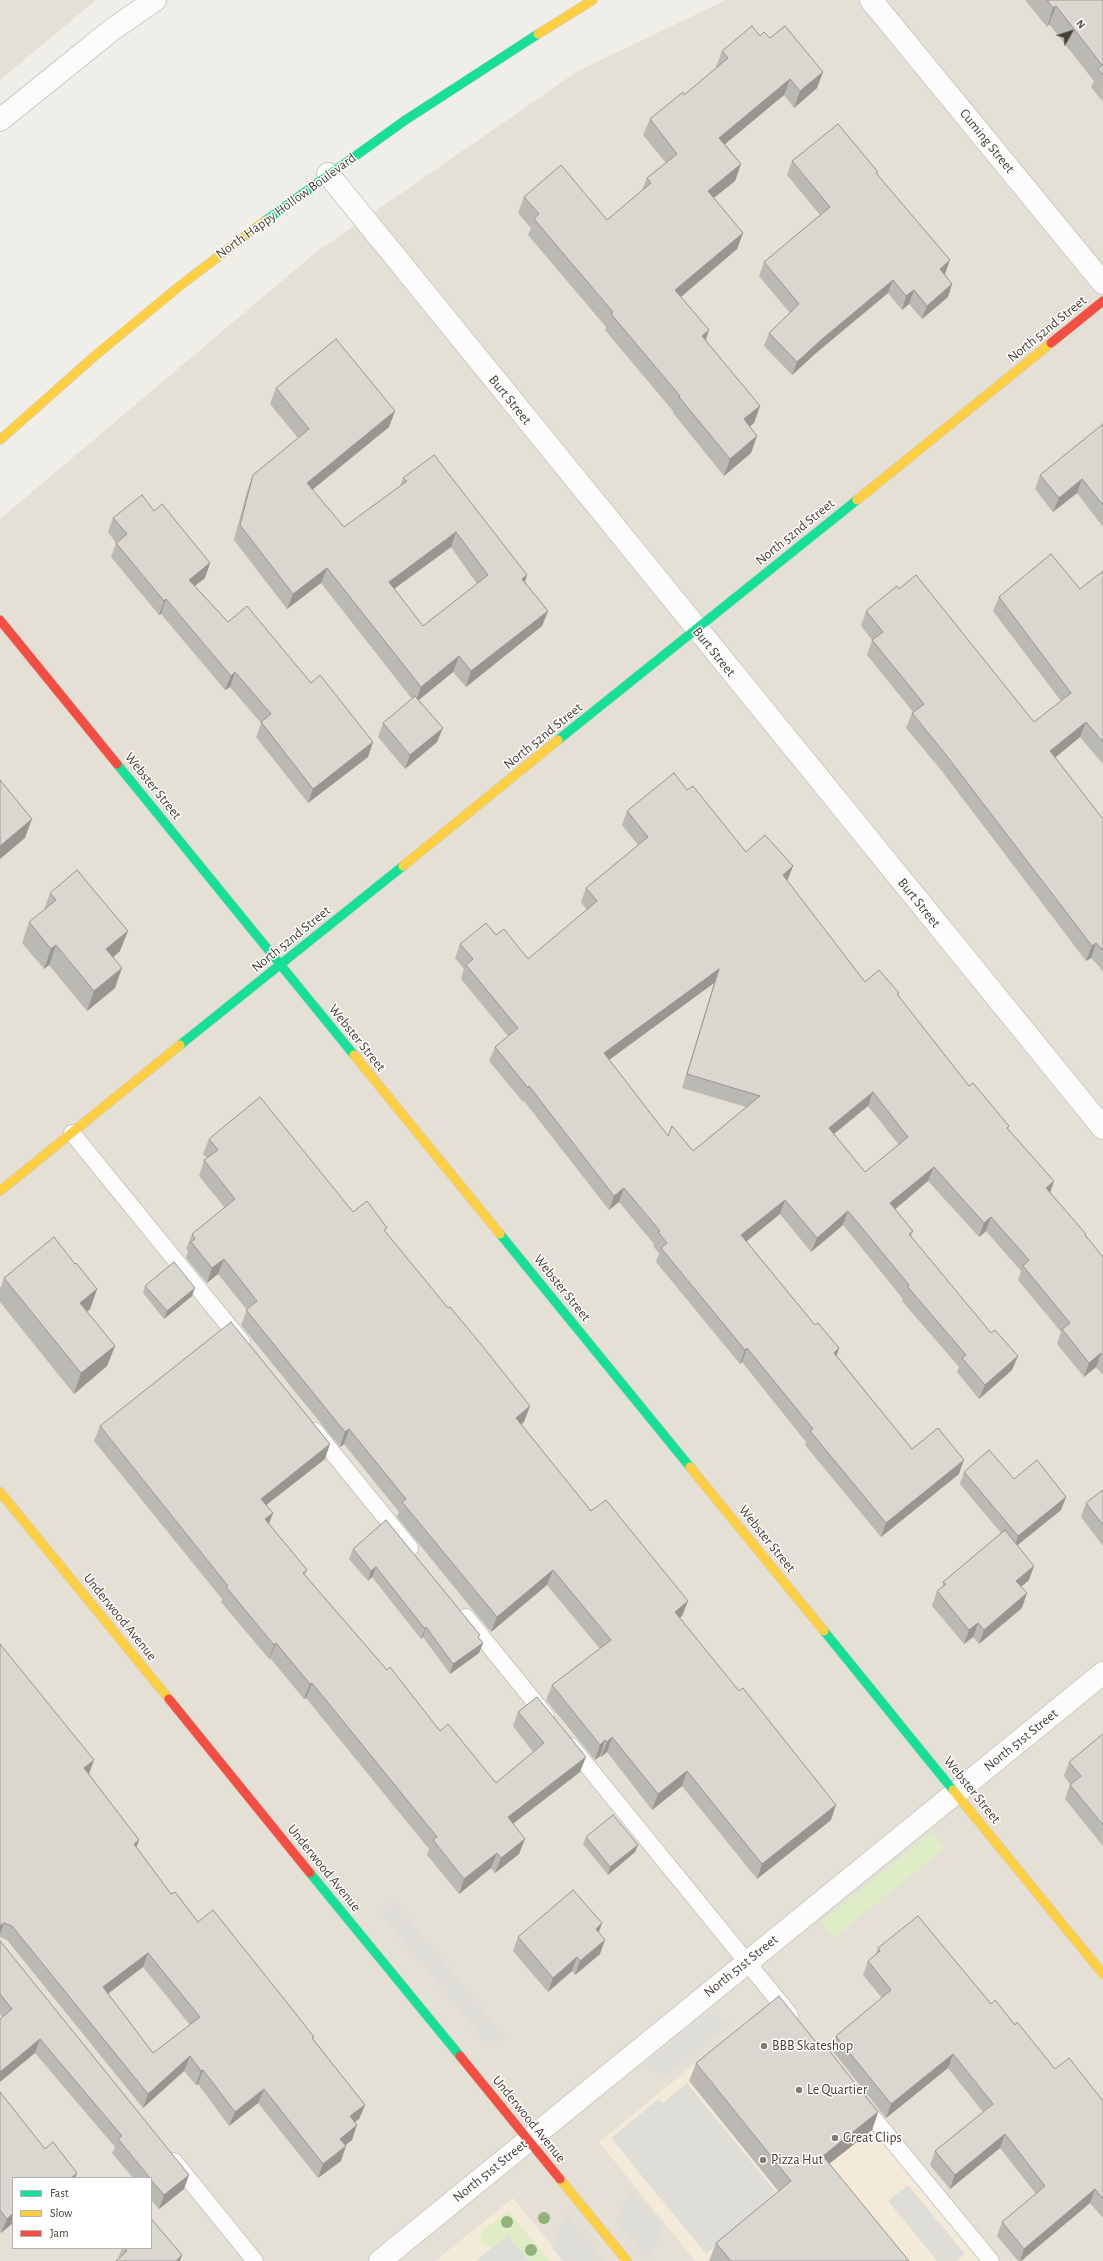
<!DOCTYPE html>
<html>
<head>
<meta charset="utf-8">
<style>
  body { margin:0 }
  #map { position:relative; width:1103px; height:2261px; overflow:hidden; background:#f0eee8; font-family:"Alegreya Sans",sans-serif }
  canvas { display:block }
  .legend { position:absolute; left:12px; top:2177px; width:140px; height:72px; box-sizing:border-box; background:#fff; border:1px solid #b5b2ae; margin:0; padding:5px 7px; list-style:none; font-size:12px; color:#473f34 }
  .legend li { display:flex; align-items:center; gap:8px; height:20px }
  .legend b { width:20px; border:1px solid #b5b2ae }
  .north { position:absolute; left:1051px; top:12px; width:40px; height:40px; -webkit-text-stroke:3px #fff; paint-order:stroke; rotate:51deg; font-size:11px; font-weight:700; line-height:16px; text-align:center; color:#473f34 }
  .north::after { content:''; display:block; margin:auto; width:14px; height:18px; background:#473f34; clip-path:polygon(50% 0,100% 100%,50% 72%,0 100%) }
</style>
</head>
<body>
<div id="map">
<canvas width="1103" height="2261"></canvas>
<ul class="legend">
<li><b style="height:5px;background:#16e098"></b>Fast</li>
<li><b style="height:5px;background:#ffcf43"></b>Slow</li>
<li><b style="height:5px;background:#f24e42"></b>Jam</li>
</ul>
<div class="north">N</div>
</div>
<script>
const g = document.querySelector('canvas').getContext('2d');
g.lineJoin = 'round';
function fill(path, color) {
  g.fillStyle = color;
  g.fill(path, 'evenodd');
}
function toPath(rows) {
  const path = new Path2D();
  for (const r of rows) {
    path.moveTo(r[0], r[1]);
    for (let i = 2; i < r.length; i += 2) path.lineTo(r[i], r[i + 1]);
  }
  return path;
}
function trace(path, color, width, dash) {
  g.strokeStyle = color;
  g.lineWidth = width;
  g.lineCap = dash ? 'butt' : 'round';
  g.setLineDash(dash || []);
  g.stroke(path);
}
function drawText(font, color, halo, rows, align = 'center') {
  g.font = font + ' "Alegreya Sans",sans-serif';
  g.lineWidth = 3;
  g.setLineDash([]);
  g.textBaseline = 'middle';
  g.strokeStyle = halo;
  g.fillStyle = color;
  for (const [text, x, y, turn = 0] of rows) {
    g.save();
    g.translate(x, y);
    g.rotate((+turn || 0) * Math.PI / 180);
    g.textAlign = isNaN(turn) ? turn : align;
    if (halo) g.strokeText(text, 0, 0);
    g.fillText(text, 0, 0);
    g.restore();
  }
}
fill(toPath([
  [0,0,96,0,0,80],
  [726,0,1103,0,1103,2261,0,2261,0,519,315,253,578,71],
  [13,2178,151,2178,151,2248,13,2248]
]), '#e5e0d5');
fill(toPath([
  [772,2001,984,2261,695,2261,599,2142],
  [513,2198,565,2261,435,2261]
]), '#f4eada');
fill(toPath([
  [932,1832,945,1848,834,1938,821,1922],
  [508,2211,518,2223,550,2261,529,2261,508,2236,494,2246,487,2247,483,2243,480,2239,484,2230]
]), '#deedc5');
fill(toPath([
  [394,1901,505,2037,491,2048,380,1912],
  [707,2013,732,2023,666,2076,641,2066],
  [687,2083,776,2192,706,2254,611,2138,659,2099,663,2103],
  [908,2185,965,2254,956,2261,937,2261,888,2201],
  [631,2188,662,2226,649,2261,616,2221],
  [566,2213,604,2261,563,2261,552,2248],
  [508,2236,529,2261,476,2261,494,2246]
]), '#dfddd8');
const lane = toPath([
  [72,1133,242,1342],
  [315,1431,410,1548],
  [466,1617,546,1716],
  [571,1746,790,2015],
  [861,2103,991,2261],
  [174,2161,255,2261]
]);
const street = toPath([
  [871,0,1103,283],
  [0,120,113,29,155,0],
  [328,174,1103,1128],
  [380,2261,1103,1673]
]);
const fast = toPath([
  [265,221,404,121,538,34],
  [558,740,857,500],
  [117,764,354,1055],
  [180,1045,403,866],
  [500,1234,690,1467],
  [824,1631,953,1790],
  [310,1873,460,2056]
]);
const slow = toPath([
  [538,34,593,0],
  [0,440,97,354,181,285,265,221],
  [857,500,1051,343],
  [403,866,558,740],
  [354,1055,500,1234],
  [0,1191,180,1045],
  [690,1467,824,1631],
  [0,1492,169,1699],
  [953,1790,1103,1974],
  [560,2179,627,2261]
]);
const jam = toPath([
  [1051,343,1103,301],
  [0,620,117,764],
  [169,1699,310,1873],
  [460,2056,560,2179]
]);
trace(lane, '#cdcac4', 18);
trace(street, '#cdcac4', 24);
trace(fast, '#d0cbbe', 10);
trace(slow, '#d0cbbe', 10);
trace(jam, '#d0cbbe', 10);
trace(lane, '#fdfcfc', 16);
trace(street, '#fdfcfc', 22);
trace(fast, '#16e098', 9);
trace(slow, '#ffcf43', 9);
trace(jam, '#f24e42', 9);
g.fillStyle = '#92b17b';
for (const [x, y] of [
  [544,2218],
  [507,2222],
  [531,2250]
]) {
  g.beginPath();
  g.arc(x, y, 6, 0, 2 * Math.PI);
  g.fill();
}
fill(toPath([
  [1025,0,1103,0,1103,102,1091,87,1094,81,1049,24,1047,27],
  [760,36,817,88,794,108,784,95,725,144,741,164,735,181,714,198,743,233,737,249,681,297,709,330,706,341,760,406,754,423,750,426,757,436,751,453,724,476,673,413,673,411,605,330,606,327,528,235,531,228,518,213,524,197,607,220,642,190,647,178,666,163,643,135,650,119,684,95,716,68,716,67,722,51],
  [792,161,877,174,945,274,952,284,948,297,922,319,909,304,902,310,888,293,816,353,792,375,764,346,769,333,790,313,759,276,764,262,820,215,787,175],
  [276,388,389,427,312,490,344,527,400,486,403,478,527,575,525,582,548,611,542,626,466,687,453,672,419,700,437,742,405,769,378,737,383,723,412,699,321,583,287,609,234,540,247,491,253,475,298,438,270,404],
  [451,547,477,584,423,626,394,589],
  [1103,424,1103,527,1077,493,1053,512,1035,489,1040,475],
  [154,511,210,563,205,578,195,586,228,622,311,683,373,742,368,757,308,803,256,737,261,723,230,687,225,690,161,614,159,615,111,557,116,543,108,532,113,518],
  [1103,571,1103,764,1080,737,1055,757,1103,819,1103,972,1097,964,1091,958,1086,961,941,770,906,728,912,713,913,712,867,655,872,640,861,626,866,611,899,589,1034,722,1061,701,993,611,999,597,1080,589],
  [687,790,746,852,793,866,787,881,865,982,899,993,898,996,969,1086,1009,1126,1008,1129,1054,1181,1050,1192,1085,1236,1103,1257,1103,1375,1096,1367,1084,1377,1057,1344,1061,1332,1018,1280,1021,1271,986,1231,979,1237,928,1181,895,1209,913,1231,911,1236,1012,1370,979,1399,957,1372,959,1367,902,1301,903,1299,843,1225,811,1252,780,1214,746,1241,815,1325,839,1348,837,1356,912,1449,959,1474,881,1537,805,1445,806,1442,742,1362,740,1364,656,1262,659,1253,653,1246,654,1244,619,1202,609,1210,524,1101,523,1102,489,1061,495,1047,508,1036,461,979,464,969,455,958,460,944,496,935,528,959,587,910,581,902,586,888,638,845,622,825,627,811],
  [714,983,682,1088,746,1107,693,1151,672,1126,668,1136,609,1060],
  [868,1106,899,1145,865,1172,834,1134],
  [50,893,120,951,113,957,115,988,87,1011,49,965,44,969,22,943,29,922,44,910],
  [209,1139,353,1212,386,1232,524,1422,521,1424,591,1511,682,1616,680,1618,831,1820,757,1879,682,1786,652,1810,607,1752,601,1757,600,1756,595,1760,546,1700,552,1685,600,1649,547,1585,491,1632,397,1517,399,1512,344,1444,340,1447,241,1325,247,1310,218,1274,207,1283,186,1258,188,1251,186,1249,192,1234,225,1208,199,1176,204,1160,207,1158,203,1154],
  [75,1264,97,1289,90,1309,87,1312,115,1346,107,1366,74,1394,0,1302,0,1289,4,1278],
  [145,1286,192,1296,164,1319,143,1293],
  [100,1426,325,1459,266,1505,273,1513,269,1524,307,1570,305,1575,387,1670,440,1731,496,1783,533,1752,513,1726,518,1712,580,1772,513,1824,519,1854,495,1873,491,1868,459,1894,427,1855,429,1849,306,1698,304,1699,270,1658,269,1659,221,1602,222,1599,94,1441],
  [964,1472,1014,1479,1066,1497,1061,1510,1017,1545,1029,1580,1021,1587,1022,1608,979,1644,973,1637,964,1644,932,1606,937,1591,942,1588,943,1582,1001,1533,960,1484],
  [1103,1490,1103,1546,1081,1517,1086,1503],
  [353,1549,479,1638,483,1643,479,1653,450,1674,423,1637,421,1639,372,1577,368,1581,349,1559],
  [0,1644,89,1774,88,1774,139,1840,136,1847,171,1894,198,1922,314,2037,313,2039,365,2105,359,2119,355,2122,352,2140,345,2145,341,2161,318,2178,258,2103,229,2126,198,2084,196,2085,184,2071,143,2108,7,1940,0,1937],
  [143,1967,190,2025,153,2053,108,1994],
  [1103,1734,1103,1846,1065,1799,1070,1784,1064,1776,1069,1762],
  [586,1837,638,1845,635,1852,608,1875,583,1844],
  [602,1923,599,1932,600,1954,575,1975,572,1971,548,1992,513,1951,518,1937],
  [0,1941,184,2189,159,2209,151,2200,151,2178,133,2178,112,2153,115,2147,35,2053,0,2014],
  [878,1948,991,2004,1015,2025,1055,2069,1103,2101,1103,2218,1090,2203,1021,2261,1018,2261,997,2236,1002,2222,1036,2194,1000,2148,950,2189,930,2165,935,2151,983,2112,948,2068,886,2118,831,2049,836,2036,882,1998,863,1975,868,1961,875,1956],
  [819,2046,878,2112,872,2130,829,2164,909,2261,709,2261,716,2243,779,2192,689,2081,696,2063],
  [0,2092,45,2149,77,2173,75,2178,13,2178,13,2223,1,2233,0,2231],
  [122,2248,151,2248,118,2259]
]), '#bbb9b4');
fill(toPath([
  [1056,6,1049,24,1047,27,1053,8],
  [823,72,817,88,794,108,800,91],
  [790,79,784,95,713,154,719,138],
  [741,164,735,181,702,207,708,191],
  [743,233,737,249,669,307,675,290],
  [950,260,945,274,935,283,940,269],
  [893,280,888,293,816,353,792,375,797,362,821,340],
  [952,284,948,297,922,319,927,306],
  [914,290,909,304,902,310,906,296],
  [709,330,703,346,702,336],
  [760,406,754,423,738,436,744,419],
  [395,411,389,427,301,499,307,483],
  [757,436,751,453,724,476,730,459],
  [1082,479,1077,493,1053,512,1059,498],
  [456,532,451,547,383,597,389,582],
  [210,563,205,578,184,594,189,580],
  [327,568,321,583,287,609,293,594],
  [527,575,522,591,522,579],
  [166,599,161,614,159,615,164,601],
  [548,611,542,626,466,687,471,671],
  [459,656,453,672,415,703,421,687],
  [235,672,230,687,225,690,231,676],
  [1086,722,1080,737,1045,766,1050,751],
  [443,728,437,742,405,769,410,755],
  [373,742,368,757,308,803,313,789],
  [32,819,25,838,0,859,0,846],
  [793,866,787,881,777,889,783,875],
  [128,931,120,951,99,970,106,949],
  [1096,943,1091,958,1086,961,1092,946],
  [56,945,49,965,44,969,51,949],
  [122,968,115,988,87,1011,94,991],
  [719,969,714,983,598,1068,604,1053],
  [873,1092,868,1106,824,1142,829,1128],
  [934,1167,928,1181,885,1218,890,1203],
  [1054,1181,1049,1196,1046,1188],
  [624,1188,619,1202,609,1210,614,1196],
  [785,1200,780,1214,736,1250,741,1235],
  [848,1211,843,1225,811,1252,817,1238],
  [991,1217,986,1231,979,1237,984,1223],
  [224,1259,218,1274,207,1283,212,1268],
  [195,1288,192,1296,164,1319,167,1311],
  [97,1289,90,1309,72,1323,80,1303],
  [115,1346,107,1366,74,1394,81,1373],
  [747,1348,742,1362,740,1364,745,1350],
  [839,1348,834,1362,834,1353],
  [1101,1353,1096,1367,1084,1377,1089,1363],
  [1018,1356,1012,1370,979,1399,985,1385],
  [530,1406,524,1422,510,1433,516,1418],
  [349,1429,344,1444,340,1447,345,1432],
  [330,1444,325,1459,256,1513,261,1499],
  [964,1460,959,1474,881,1537,886,1523],
  [1066,1497,1061,1510,1014,1548,1018,1536],
  [273,1513,267,1528,265,1519],
  [1034,1566,1029,1580,1011,1595,1016,1581],
  [376,1567,372,1577,368,1581,371,1571],
  [553,1570,547,1585,491,1632,497,1617],
  [1027,1593,1022,1608,979,1644,984,1630],
  [688,1601,682,1616,669,1627,675,1612],
  [978,1623,973,1637,964,1644,969,1630],
  [426,1627,423,1637,421,1639,425,1629],
  [276,1643,270,1658,269,1659,274,1645],
  [483,1643,479,1653,450,1674,453,1664],
  [312,1683,306,1698,304,1699,310,1684],
  [612,1737,607,1752,601,1757,607,1742],
  [605,1740,600,1756,595,1760,600,1745],
  [586,1757,580,1772,502,1832,508,1817],
  [94,1760,89,1774,79,1782,84,1768],
  [687,1771,682,1786,652,1810,658,1794],
  [836,1805,831,1820,757,1879,762,1864],
  [525,1839,519,1854,495,1873,501,1858],
  [139,1840,134,1854,134,1844],
  [638,1845,635,1852,608,1875,610,1867],
  [497,1853,491,1868,459,1894,464,1879],
  [4,1923,0,1934,0,1926],
  [602,1923,597,1937,596,1929],
  [605,1940,600,1954,575,1975,580,1961],
  [148,1953,143,1967,98,2001,103,1987],
  [577,1957,572,1971,548,1992,553,1978],
  [40,2039,35,2053,0,2082,0,2072],
  [953,2054,948,2068,886,2118,891,2104],
  [190,2056,184,2071,143,2108,148,2094],
  [203,2070,198,2084,196,2085,201,2071],
  [264,2089,258,2103,229,2126,235,2112],
  [365,2105,359,2119,345,2130,350,2116],
  [878,2112,872,2130,816,2174,823,2156],
  [357,2125,352,2140,335,2153,340,2139],
  [1005,2134,1000,2148,950,2189,955,2175],
  [346,2146,341,2161,318,2178,323,2164],
  [77,2173,75,2178,71,2178],
  [189,2175,184,2189,159,2209,164,2195],
  [1095,2189,1090,2203,1021,2261,1020,2261,1024,2249],
  [13,2213,13,2223,1,2233,7,2219],
  [182,2255,180,2261,176,2261]
]), '#999692');
const building = toPath([
  [1047,0,1103,0,1103,75,1098,69,1102,65,1056,6,1053,8,1047,0],
  [752,26,760,36,764,32,770,38,785,26,823,72,800,91,790,79,719,138,741,164,708,191,743,233,675,290,709,330,702,336,760,406,744,419,757,436,730,459,679,397,680,396,611,314,613,312,534,219,539,214,524,197,561,165,607,220,651,183,647,178,677,154,650,119,683,92,684,95,728,58,722,51,752,26],
  [838,124,878,172,876,173,950,260,940,269,952,284,927,306,914,290,906,296,893,280,821,340,797,362,769,333,799,304,764,262,830,207,792,161,838,124],
  [336,339,395,411,307,483,344,527,407,481,403,478,434,455,527,575,522,579,548,611,471,671,459,656,421,687,327,568,293,594,240,525,253,475,309,429,276,388,336,339],
  [456,532,488,575,423,626,389,582,456,532],
  [1103,424,1103,505,1082,479,1059,498,1040,475,1103,424],
  [142,495,154,511,162,504,210,563,189,580,228,622,247,606,311,683,320,675,373,742,313,789,261,722,271,714,235,672,231,676,166,599,164,601,116,543,127,534,113,518,142,495],
  [1051,554,1080,589,1103,571,1103,742,1086,722,1050,751,1103,819,1103,950,1096,943,1092,946,946,755,912,713,924,704,872,640,883,632,866,611,897,586,899,589,916,575,1034,722,1071,693,999,597,1051,554],
  [415,696,443,728,410,755,383,723,415,696],
  [674,773,687,790,693,786,746,852,765,835,793,866,783,875,865,982,879,970,899,993,897,994,969,1086,973,1083,1009,1126,1007,1128,1054,1181,1046,1188,1086,1234,1085,1235,1103,1257,1103,1355,1101,1353,1089,1363,1062,1329,1070,1323,1023,1266,1029,1260,991,1217,984,1223,934,1167,890,1203,913,1231,909,1234,991,1333,995,1330,1018,1356,985,1385,962,1358,966,1355,907,1286,909,1285,848,1211,817,1238,785,1200,741,1235,815,1325,818,1323,839,1348,834,1353,912,1449,938,1428,964,1460,886,1523,810,1431,813,1429,747,1348,745,1350,661,1248,667,1243,658,1232,660,1231,624,1188,614,1196,529,1086,528,1088,495,1047,518,1028,466,965,473,959,460,944,486,923,496,935,504,929,528,959,597,901,586,888,648,837,627,811,674,773],
  [719,969,687,1074,760,1096,693,1151,672,1126,668,1136,604,1053,719,969],
  [873,1092,908,1137,865,1172,829,1128,873,1092],
  [0,780,32,819,0,846,0,780],
  [77,870,128,931,106,949,122,968,94,991,56,945,51,949,29,922,56,900,50,893,77,870],
  [260,1097,353,1212,367,1201,387,1228,384,1230,448,1308,450,1307,480,1343,530,1406,516,1418,591,1511,606,1500,688,1601,675,1612,739,1691,743,1688,836,1805,762,1864,687,1771,658,1794,612,1737,607,1742,605,1740,600,1745,552,1685,611,1640,553,1570,497,1617,402,1502,406,1499,349,1429,345,1432,246,1310,257,1301,224,1259,212,1268,191,1242,195,1239,192,1234,235,1199,204,1160,218,1150,209,1139,260,1097],
  [54,1237,75,1264,76,1263,97,1289,80,1303,115,1346,81,1373,4,1278,54,1237],
  [174,1262,195,1288,167,1311,145,1286,174,1262],
  [231,1322,330,1444,261,1499,273,1513,265,1519,307,1570,303,1573,387,1670,390,1667,440,1731,448,1724,496,1783,544,1743,518,1712,537,1697,586,1757,508,1817,525,1839,501,1858,497,1853,464,1879,433,1840,437,1837,312,1683,310,1684,276,1643,274,1645,226,1587,228,1586,100,1426,231,1322],
  [989,1450,1014,1479,1037,1460,1066,1497,1018,1536,964,1472,989,1450],
  [1103,1490,1103,1525,1086,1503,1103,1490],
  [386,1520,480,1635,478,1637,483,1643,453,1664,426,1627,425,1629,376,1567,371,1571,353,1549,386,1520],
  [1005,1530,1034,1566,1016,1581,1027,1593,984,1630,978,1623,969,1630,937,1591,946,1584,943,1582,1005,1530],
  [0,1644,94,1760,84,1768,139,1840,134,1844,171,1894,175,1892,198,1922,213,1910,296,2014,314,2037,312,2038,365,2105,350,2116,357,2125,340,2139,346,2146,323,2164,264,2089,235,2112,203,2070,201,2071,190,2056,148,2094,12,1926,4,1923,0,1926,0,1644],
  [148,1953,200,2017,153,2053,103,1987,148,1953],
  [1103,1734,1103,1825,1070,1785,1081,1776,1069,1762,1103,1734],
  [613,1815,638,1845,610,1867,586,1837,613,1815],
  [573,1890,602,1923,596,1929,605,1940,580,1961,577,1957,553,1978,518,1937,573,1890],
  [918,1916,991,2004,995,2000,1015,2025,1017,2022,1055,2069,1069,2058,1103,2101,1103,2199,1095,2189,1024,2249,1002,2222,1045,2186,1005,2134,955,2175,935,2151,993,2104,953,2054,891,2104,836,2036,891,1990,868,1961,880,1951,878,1948,918,1916],
  [0,1941,189,2175,164,2195,151,2180,151,2178,150,2178,118,2139,122,2136,40,2039,0,2072,0,2019,12,2009,0,1994,0,1941],
  [779,1996,819,2046,823,2043,878,2112,823,2156,909,2261,731,2261,716,2243,791,2181,696,2063,779,1996],
  [0,2092,45,2149,53,2142,77,2173,71,2178,13,2178,13,2213,7,2219,0,2210,0,2092],
  [152,2220,182,2255,176,2261,116,2261,127,2251,125,2248,151,2248,151,2221,152,2220]
]);
fill(building, '#dad7d1');
trace(building, '#999692', 1);
for (const [x, y, r, color] of [
  [764,2046,4,"#827c73"],
  [799,2090,4,"#827c73"],
  [835,2138,4,"#827c73"],
  [763,2160,4,"#827c73"]
]) {
  const dot = new Path2D();
  dot.arc(x, y, r, 0, 2 * Math.PI);
  g.fillStyle = color;
  g.fill(dot);
  trace(dot, '#fff', 1.5);
}
drawText('14px', '#473f34', '#fff', [
  ["Cuming Street",987,141,51],
  ["North Happy Hollow Boulevard",286,206,-36],
  ["North 52nd Street",1047,329,-39],
  ["Burt Street",510,400,51],
  ["North 52nd Street",795,532,-39],
  ["Burt Street",714,652,51],
  ["North 52nd Street",543,736,-39],
  ["Webster Street",153,786,51],
  ["Burt Street",919,903,51],
  ["North 52nd Street",291,939,-39],
  ["Webster Street",357,1038,51],
  ["Webster Street",562,1288,51],
  ["Webster Street",767,1539,51],
  ["Underwood Avenue",120,1617,51],
  ["North 51st Street",1021,1740,-39],
  ["Webster Street",972,1790,51],
  ["Underwood Avenue",324,1868,51],
  ["North 51st Street",741,1966,-39],
  ["Underwood Avenue",529,2119,51],
  ["North 51st Street",490,2171,-39]
]);
drawText('14px', '#473f34', '#fff', [
  ["BBB Skateshop",772,2046],
  ["Le Quartier",807,2090],
  ["Great Clips",843,2138],
  ["Pizza Hut",771,2160]
], 'left');
</script>
</body>
</html>
